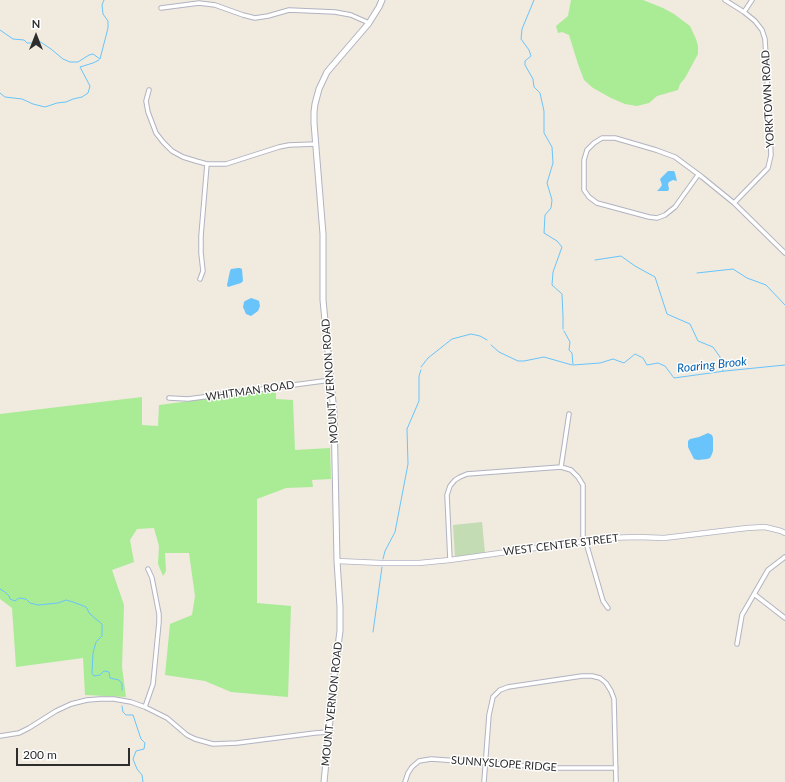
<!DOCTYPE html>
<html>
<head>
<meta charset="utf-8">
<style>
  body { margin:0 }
  #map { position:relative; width:785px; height:782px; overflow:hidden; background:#f0eadf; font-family:Lato,sans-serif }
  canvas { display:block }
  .north { position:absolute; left:16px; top:16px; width:40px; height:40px; -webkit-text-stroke:3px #fff; paint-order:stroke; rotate:0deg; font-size:11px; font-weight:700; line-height:16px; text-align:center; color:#2d2d2d }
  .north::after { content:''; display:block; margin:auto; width:14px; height:18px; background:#2d2d2d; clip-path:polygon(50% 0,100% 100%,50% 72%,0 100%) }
  .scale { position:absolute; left:16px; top:748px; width:114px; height:18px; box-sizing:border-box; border:2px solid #2d2d2d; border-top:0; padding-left:5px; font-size:12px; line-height:14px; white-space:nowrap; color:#2d2d2d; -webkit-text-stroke:3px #fff; paint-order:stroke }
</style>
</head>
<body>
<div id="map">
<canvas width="785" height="782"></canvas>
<div class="north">N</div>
<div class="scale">200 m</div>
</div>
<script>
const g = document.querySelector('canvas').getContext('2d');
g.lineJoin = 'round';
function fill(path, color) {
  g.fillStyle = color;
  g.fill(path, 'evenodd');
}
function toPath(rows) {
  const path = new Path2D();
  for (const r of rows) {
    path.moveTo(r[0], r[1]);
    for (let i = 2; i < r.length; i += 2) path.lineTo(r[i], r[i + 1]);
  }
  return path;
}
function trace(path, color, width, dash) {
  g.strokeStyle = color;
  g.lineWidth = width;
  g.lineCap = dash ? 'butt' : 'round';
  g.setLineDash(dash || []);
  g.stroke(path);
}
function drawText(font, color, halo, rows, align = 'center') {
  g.font = font + ' Lato,sans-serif';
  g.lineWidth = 3;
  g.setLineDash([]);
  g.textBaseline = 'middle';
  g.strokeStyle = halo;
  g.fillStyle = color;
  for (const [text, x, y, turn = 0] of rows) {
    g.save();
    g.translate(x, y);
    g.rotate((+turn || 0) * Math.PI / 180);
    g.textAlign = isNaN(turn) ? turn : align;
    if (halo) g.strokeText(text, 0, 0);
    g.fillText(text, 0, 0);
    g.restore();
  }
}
fill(toPath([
  [571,0,643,0,663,8,674,14,690,26,696,39,698,46,698,54,685,78,680,84,678,90,657,96,649,103,637,106,625,104,611,98,593,88,584,80,578,64,569,35,562,32,558,33,556,26,568,16],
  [276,390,276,399,293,400,295,450,330,448,331,479,312,480,313,487,286,488,257,499,257,603,291,606,288,697,231,692,205,681,165,675,170,624,192,615,195,596,189,553,165,553,166,571,163,576,158,564,159,546,154,528,137,529,130,540,134,562,112,570,124,605,122,667,126,697,85,695,83,658,16,667,12,608,0,599,0,414,142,397,142,425,158,426,159,405]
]), '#aaeb96');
fill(toPath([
  [482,522,485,553,455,557,453,525]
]), '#c3dcb4');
fill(toPath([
  [668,171,674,171,675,173,677,181,673,180,669,182,668,184,669,189,668,191,657,191,660,188,662,185,660,179],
  [238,268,240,268,242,269,243,281,241,283,228,287,227,285,230,271,231,269],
  [251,298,257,300,259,301,260,306,258,311,251,316,246,314,243,307,244,302,245,301],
  [708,433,712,435,713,438,713,451,712,454,710,458,707,459,698,460,694,459,688,447,688,441,690,439,699,437]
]), '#68c4fb');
trace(toPath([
  [534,0,522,29,521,39,529,50,531,56,525,61,525,65,533,79,534,87,540,93,544,111,544,133,552,147,553,163,547,183,552,200,551,208,545,215,544,233,557,241,562,247,553,272,552,285,562,294,563,317,563,329],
  [0,30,13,39,24,40,27,43,34,43,39,41,51,49,63,59,70,62,78,62,89,55,93,54,100,59,108,28,108,21,103,14,102,5,104,0],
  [0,93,5,97,22,99,33,104,45,107,57,103,66,102,73,99,82,97,88,93,90,86,80,67,93,63,99,60],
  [595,260,621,256,635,266,655,277,667,314,690,324,698,341,713,347,720,357,723,371],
  [697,273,733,269,747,278,766,285,785,305],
  [564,331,570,342,569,350,572,353,573,365,600,363,613,359,624,363,635,354,643,358,647,365,658,363,665,366,674,378,725,371,785,365],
  [491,345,499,352,518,361,524,361,544,357,572,365],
  [421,367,428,358,452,339,471,334,480,336,487,340],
  [383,559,385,551,395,532,408,464,407,429,419,401,419,376,421,370],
  [0,589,5,592,9,596,10,599,15,601,19,598,26,599,30,603,38,605,58,603,66,600,73,602,86,607,90,614,102,624,102,636,96,642,93,653,92,673,94,676,100,675,104,671,109,672,110,678,119,680,122,684,122,690],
  [373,632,382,567],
  [122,706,123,712,126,715,133,715,141,739,145,743,144,749,136,751,133,759,137,769,142,775,143,782]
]), '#68c4fb', 1);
const minor = toPath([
  [725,0,744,12,755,21,762,30,765,39,770,134,771,155,768,168,734,203],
  [161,8,199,3,215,5,243,15,255,18,268,16,289,10,335,12,351,15,369,23],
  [744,12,752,0],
  [149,90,146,101,148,112,156,133,163,142,172,151,183,157,196,161,207,164,226,164,279,147,289,145,316,144],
  [698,175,675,207,665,215,657,218,649,217,597,203,589,197,584,190,584,160,587,150,594,143,602,138,615,138,656,150,675,157,702,177,734,203,785,253],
  [200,279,203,271,201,253,201,236,207,164],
  [169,398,188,399,331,380],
  [561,467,569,414],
  [450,560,447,495,450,486,455,480,460,477,467,474,561,467,571,470,578,477,583,485,583,536,587,546,603,601,608,608],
  [754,594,785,618],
  [737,644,742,615,768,570,785,557],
  [145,707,153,684,159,622,159,614,152,578,148,569],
  [0,736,19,733,29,728,56,711,71,704,87,700,100,699,114,699,131,702,145,707,167,718,187,735,195,739,213,744,237,743,315,733,329,732],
  [405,782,408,773,412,767,419,761,431,759,558,768,616,768],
  [484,782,489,715,493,697,500,690,508,687,582,676,592,676,600,678,606,683,611,691,614,699,616,782]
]);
const tertiary = toPath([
  [337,561,381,563,419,563,450,560,607,538,638,537,664,538,747,528,765,527,781,531,785,533]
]);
const secondary = toPath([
  [324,782,329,732,333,683,340,631,340,607,337,561,334,413,323,300,323,234,314,123,314,112,315,104,319,89,327,72,369,23,379,7,382,0]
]);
trace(minor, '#b2b3c2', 5.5);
trace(tertiary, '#b2b3c2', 6);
trace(secondary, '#b2b3c2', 7);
trace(minor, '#fff', 3.5);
trace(tertiary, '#fff', 4.5);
trace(secondary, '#fff', 5);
drawText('11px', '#2d2d2d', '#fff', [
  ["YORKTOWN ROAD",768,99,-93],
  ["MOUNT VERNON ROAD",330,381,-94],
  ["WHITMAN ROAD",250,391,-8],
  ["WEST CENTER STREET",561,545,-7],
  ["MOUNT VERNON ROAD",332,704,-84],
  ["SUNNYSLOPE RIDGE",504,764,4]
]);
drawText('italic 12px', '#005fae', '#fff', [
  ["Roaring Brook",712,365,-6]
]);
</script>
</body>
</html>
